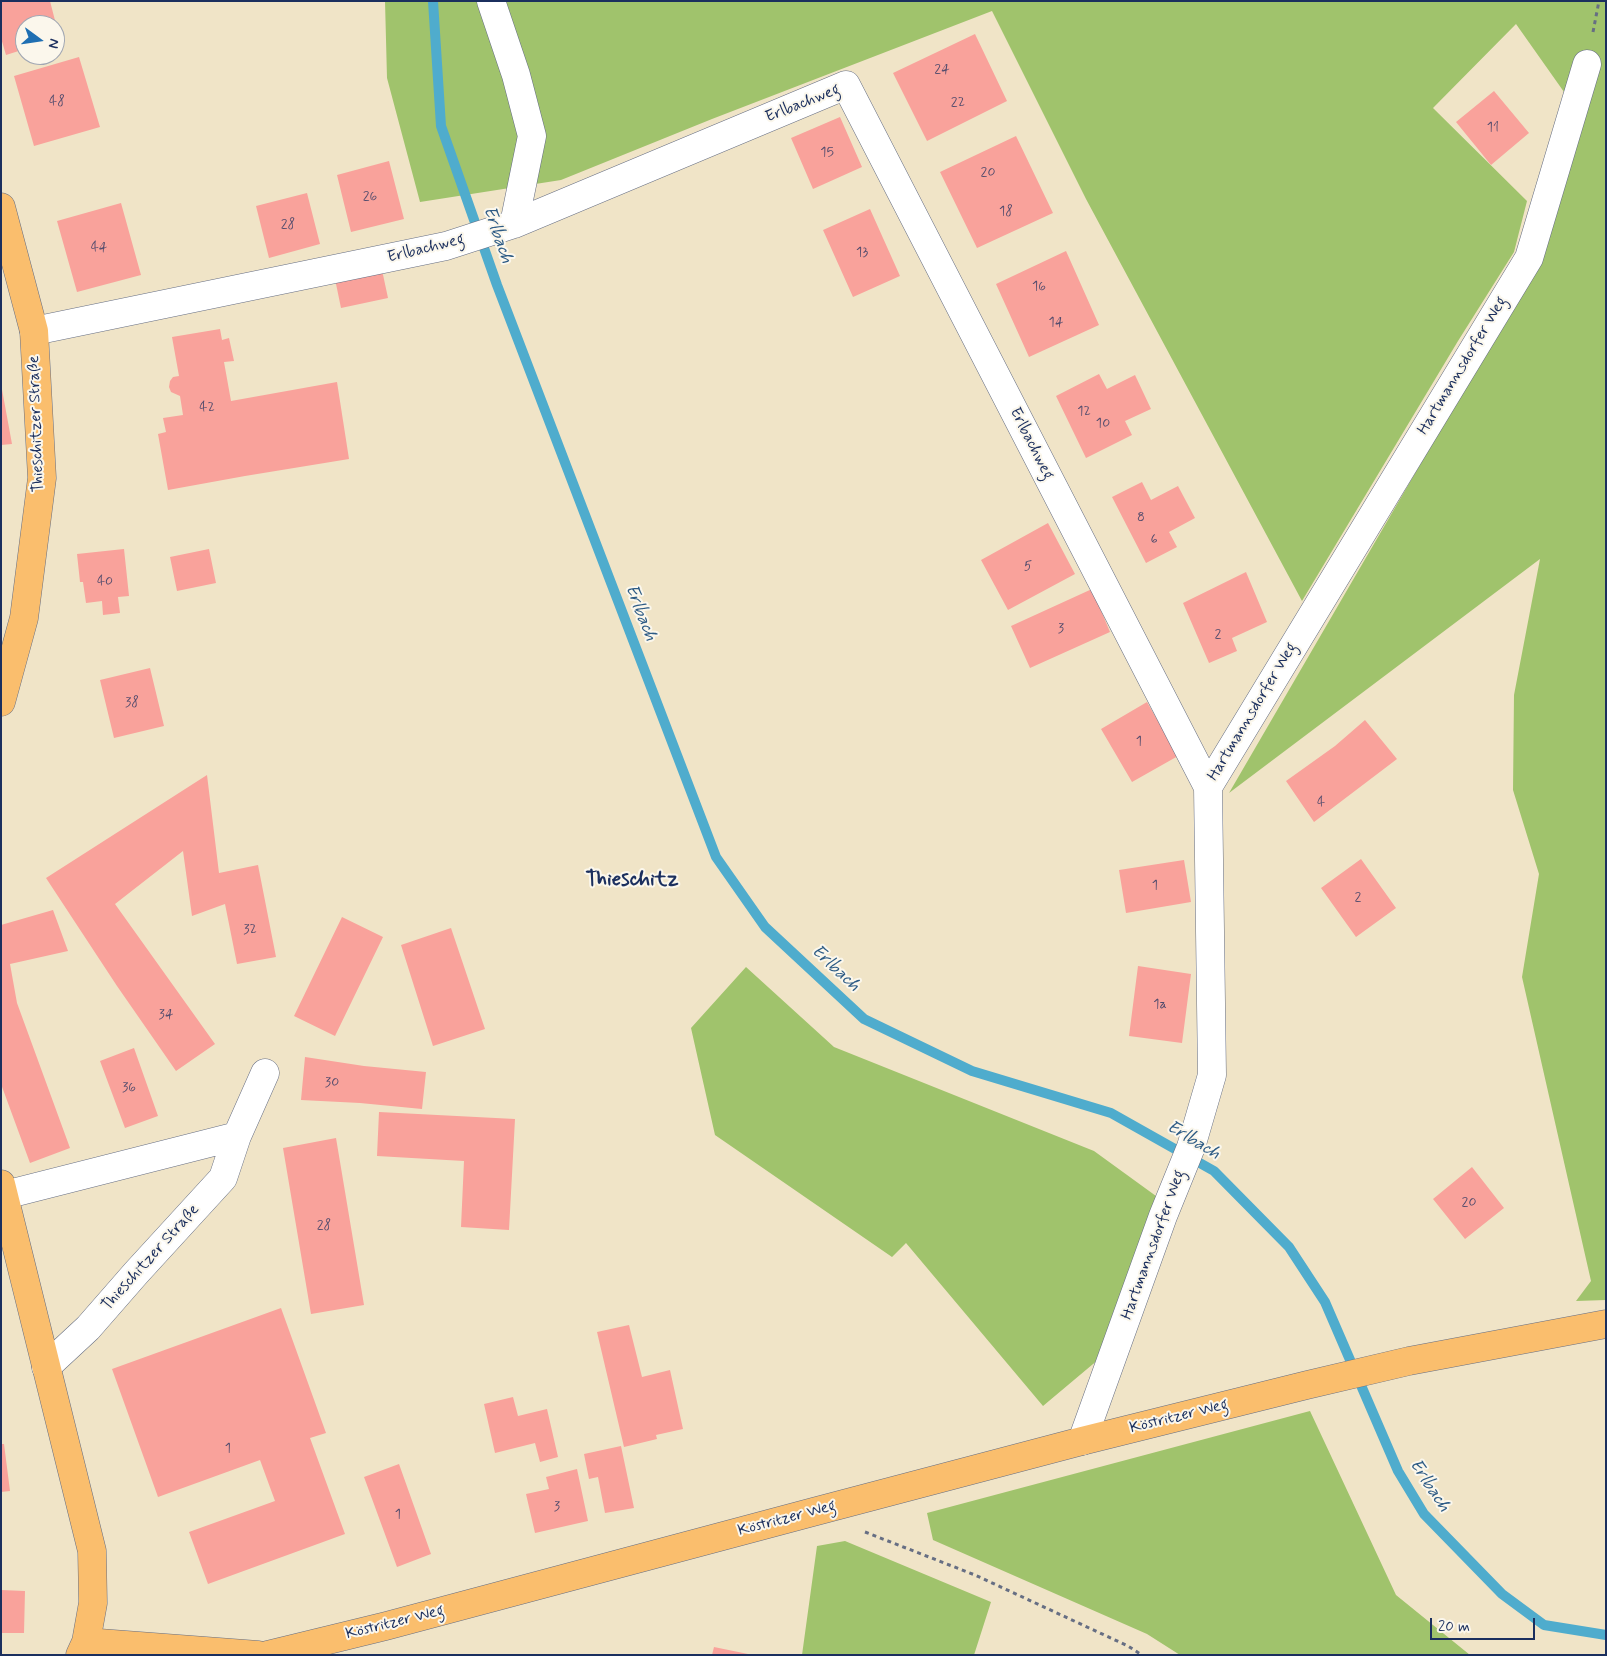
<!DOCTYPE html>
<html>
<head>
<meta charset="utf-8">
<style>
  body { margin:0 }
  #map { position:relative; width:1607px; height:1656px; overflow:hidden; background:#f0e4c7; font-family:Mynerve,sans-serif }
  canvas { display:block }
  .frame { position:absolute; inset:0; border:2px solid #1b2f5e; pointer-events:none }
  .north { position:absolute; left:15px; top:15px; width:50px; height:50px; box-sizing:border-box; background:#fbf7ec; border:1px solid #a1a7b3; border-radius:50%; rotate:104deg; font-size:14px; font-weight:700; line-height:20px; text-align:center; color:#1b2f5e }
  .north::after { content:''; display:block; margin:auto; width:18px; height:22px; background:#1f6fb2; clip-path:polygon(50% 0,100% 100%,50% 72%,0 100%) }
  .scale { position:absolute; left:1430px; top:1618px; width:105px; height:22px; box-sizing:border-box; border:2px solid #1b2f5e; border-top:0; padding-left:6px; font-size:15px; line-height:18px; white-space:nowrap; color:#1b2f5e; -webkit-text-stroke:4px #fbf7ec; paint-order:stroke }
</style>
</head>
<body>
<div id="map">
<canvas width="1607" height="1656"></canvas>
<div class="frame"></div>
<div class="north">N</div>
<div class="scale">20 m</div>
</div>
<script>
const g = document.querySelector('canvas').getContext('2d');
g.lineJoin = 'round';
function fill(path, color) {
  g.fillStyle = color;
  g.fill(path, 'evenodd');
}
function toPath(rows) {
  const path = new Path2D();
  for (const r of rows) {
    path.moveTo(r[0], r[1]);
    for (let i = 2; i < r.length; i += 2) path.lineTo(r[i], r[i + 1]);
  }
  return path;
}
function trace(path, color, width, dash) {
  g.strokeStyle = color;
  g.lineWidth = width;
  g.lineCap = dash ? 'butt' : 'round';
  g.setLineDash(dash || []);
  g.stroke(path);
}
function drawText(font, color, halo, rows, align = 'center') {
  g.font = font + ' Mynerve,sans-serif';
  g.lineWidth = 4;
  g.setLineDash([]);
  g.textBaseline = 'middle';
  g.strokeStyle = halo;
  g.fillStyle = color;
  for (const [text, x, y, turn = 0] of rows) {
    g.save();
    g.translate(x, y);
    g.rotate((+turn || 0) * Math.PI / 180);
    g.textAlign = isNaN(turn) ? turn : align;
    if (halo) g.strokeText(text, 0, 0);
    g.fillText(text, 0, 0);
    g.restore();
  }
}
fill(toPath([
  [385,1,1606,1,1606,1300,1576,1301,1591,1281,1522,977,1539,874,1513,790,1514,695,1540,559,1229,793,1538,262,1583,99,1564,92,1516,24,1433,108,1527,201,1514,252,1458,341,1302,601,1086,199,992,11,712,119,561,180,420,202,387,78],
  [746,967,834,1047,1094,1151,1156,1196,1099,1359,1043,1406,906,1243,892,1257,715,1135,691,1028],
  [1310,1411,1396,1595,1470,1655,1180,1655,1147,1634,933,1540,927,1513],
  [845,1541,991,1602,974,1655,802,1655,817,1546]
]), '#a0c36c');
trace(toPath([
  [433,1,441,126,497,285,716,857,765,927,864,1019,972,1071,1111,1113,1214,1171,1289,1247,1325,1302,1398,1471,1424,1514,1502,1594,1544,1625,1606,1635]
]), '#4faccd', 10);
fill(toPath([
  [1,1,50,1,60,40,55,41,55,25,25,25,25,49,6,55,1,38],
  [975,34,1007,101,927,141,893,73],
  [79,57,100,127,34,146,14,76],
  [1494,91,1529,133,1491,165,1456,122],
  [840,117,862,167,813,189,791,138],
  [1016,136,1053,213,977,248,940,172],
  [389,161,404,219,351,232,337,175],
  [307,193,320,244,269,258,256,206],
  [121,203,141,275,77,292,57,221],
  [870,209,900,276,853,297,823,230],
  [1066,251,1099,325,1029,357,996,284],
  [382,270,388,298,341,308,335,279],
  [220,329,222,340,229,338,234,361,224,362,231,401,337,382,349,459,245,476,168,490,158,434,166,432,163,418,183,415,180,396,171,392,169,387,170,381,173,377,179,376,172,337],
  [1099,374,1107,389,1135,375,1151,409,1125,421,1132,435,1086,458,1056,396],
  [1,384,12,444,1,445],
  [1142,482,1151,500,1178,486,1195,518,1169,532,1177,547,1146,563,1112,497],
  [1048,523,1075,574,1008,610,981,560],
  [124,549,129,596,118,597,120,613,103,615,102,601,86,603,83,582,80,582,77,554],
  [209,549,216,583,177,591,170,557],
  [1246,572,1267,622,1232,638,1237,651,1209,663,1183,603],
  [1092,589,1110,632,1030,668,1011,626],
  [150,668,164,726,114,738,100,680],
  [1147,702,1178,756,1132,782,1101,729],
  [1365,720,1397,759,1314,822,1286,781,1335,746],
  [207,775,219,873,258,865,276,957,237,964,225,904,192,916,183,851,115,904,215,1044,176,1071,117,986,46,878],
  [1361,859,1396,908,1356,937,1321,888],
  [1184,860,1191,902,1126,913,1119,870],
  [53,910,68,951,10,964,17,1003,70,1148,30,1163,1,1084,1,925],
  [342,917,383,937,335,1036,294,1016],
  [451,928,485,1029,433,1046,401,945],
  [1138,966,1191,974,1182,1043,1129,1036],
  [134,1048,158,1116,125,1128,100,1061],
  [305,1057,364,1066,426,1072,422,1109,360,1103,301,1100],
  [379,1112,515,1119,509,1230,461,1227,464,1161,377,1156],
  [336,1138,364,1305,311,1314,283,1148],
  [1472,1167,1504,1208,1465,1239,1433,1199],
  [281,1308,326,1433,310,1438,345,1534,208,1584,189,1532,275,1501,260,1460,158,1497,112,1369],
  [629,1325,642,1377,670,1370,683,1429,656,1435,657,1439,624,1447,597,1332],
  [513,1397,518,1416,547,1409,558,1457,540,1462,535,1443,495,1453,484,1404],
  [1,1444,4,1444,10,1491,1,1492],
  [621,1446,634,1508,605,1513,598,1477,589,1479,584,1454],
  [399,1464,431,1554,397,1567,364,1477],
  [577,1469,588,1521,535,1533,526,1494,549,1489,546,1477],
  [1,1590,25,1591,24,1633,1,1633],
  [714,1647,748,1654,747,1655,712,1655]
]), '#f9a29b');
const minor = toPath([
  [491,1,516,75,532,136,514,224],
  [34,331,446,246,514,224,846,85,1208,787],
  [1,1196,237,1136,265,1073],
  [46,1367,88,1328,136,1273,223,1178,237,1136],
  [1082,1441,1163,1216,1191,1147,1212,1075,1208,787,1529,258,1587,64]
]);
const major = toPath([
  [1,207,34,331,42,478,24,618,1,702],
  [1,1184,92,1551,93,1603,86,1642,80,1655],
  [86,1642,258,1655],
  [267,1655,386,1626,813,1512,1082,1441,1307,1385,1409,1361,1606,1324]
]);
trace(minor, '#666e83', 29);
trace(major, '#666e83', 29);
trace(toPath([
  [1593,32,1599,1],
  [865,1532,975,1575,1128,1646,1142,1655]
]), '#666e83', 3, [4, 4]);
trace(minor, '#fff', 28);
trace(major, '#fabe6d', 28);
drawText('14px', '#524c6d', null, [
  ["24",942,70],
  ["48",57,102],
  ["22",958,103],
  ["11",1493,128],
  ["15",827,153],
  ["20",988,173],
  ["26",370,197],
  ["18",1006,212],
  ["28",288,225],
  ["44",99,248],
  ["13",862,253],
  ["16",1039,287],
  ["14",1056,323],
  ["42",207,408],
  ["12",1084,412],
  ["10",1103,424],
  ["8",1141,518],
  ["6",1154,540],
  ["5",1028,567],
  ["40",105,582],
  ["3",1061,629],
  ["2",1218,635],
  ["38",132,703],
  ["1",1139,742],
  ["4",1321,803],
  ["1",1155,886],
  ["2",1358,898],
  ["32",250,930],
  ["1a",1160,1005],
  ["34",166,1015],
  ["30",332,1083],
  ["36",129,1088],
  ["20",1469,1203],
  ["28",324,1226],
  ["1",228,1449],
  ["3",557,1507],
  ["1",398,1515]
]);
drawText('16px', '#1b2f5e', '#fbf7ec', [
  ["Erlbachweg",803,104,-22],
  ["Erlbachweg",426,249,-14],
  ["Hartmannsdorfer Weg",1463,366,-59],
  ["Thieschitzer Straße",37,424,-92],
  ["Erlbachweg",1031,444,63],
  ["Hartmannsdorfer Weg",1253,712,-59],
  ["Hartmannsdorfer Weg",1154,1245,-70],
  ["Thieschitzer Straße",151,1258,-48],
  ["Köstritzer Weg",1179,1417,-14],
  ["Köstritzer Weg",787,1519,-15],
  ["Köstritzer Weg",395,1623,-14]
]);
drawText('italic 18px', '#2d5b85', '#fbf7ec', [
  ["Erlbach",497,235,71],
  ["Erlbach",640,613,69],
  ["Erlbach",835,969,43],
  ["Erlbach",1193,1141,31],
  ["Erlbach",1429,1486,57]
]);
drawText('bold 21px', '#1b2f5e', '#fbf7ec', [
  ["Thieschitz",632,881]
]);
</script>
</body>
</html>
